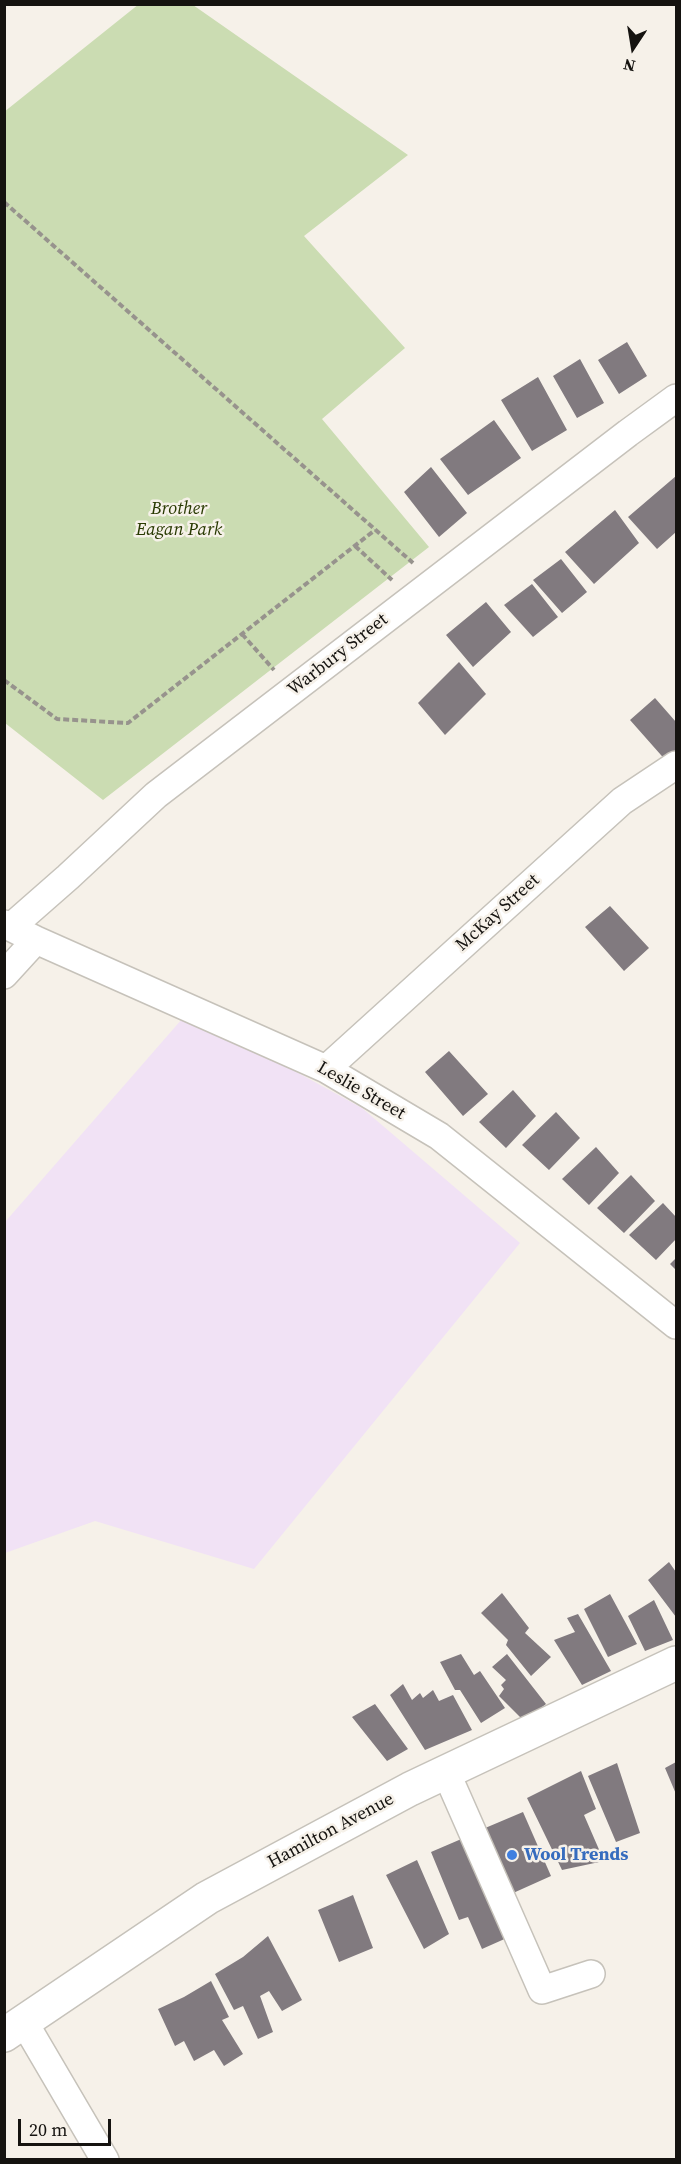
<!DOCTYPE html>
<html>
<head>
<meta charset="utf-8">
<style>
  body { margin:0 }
  #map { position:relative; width:681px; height:2164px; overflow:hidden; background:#f6f1e9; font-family:"Source Serif 4",serif }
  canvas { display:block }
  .frame { position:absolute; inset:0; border:6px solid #151310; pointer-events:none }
  .north { position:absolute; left:603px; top:18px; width:60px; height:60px; -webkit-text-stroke:4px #f6f1e9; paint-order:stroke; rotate:192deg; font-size:16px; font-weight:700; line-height:24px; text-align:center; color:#151310 }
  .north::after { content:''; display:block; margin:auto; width:21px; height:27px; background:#151310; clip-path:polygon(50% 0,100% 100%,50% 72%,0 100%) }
  .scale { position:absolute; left:18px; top:2119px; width:93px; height:27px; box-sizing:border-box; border:3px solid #151310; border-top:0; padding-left:8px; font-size:18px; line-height:21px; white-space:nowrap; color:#151310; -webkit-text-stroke:4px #f6f1e9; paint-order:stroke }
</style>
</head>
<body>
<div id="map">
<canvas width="681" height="2164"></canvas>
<div class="frame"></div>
<div class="north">N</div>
<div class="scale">20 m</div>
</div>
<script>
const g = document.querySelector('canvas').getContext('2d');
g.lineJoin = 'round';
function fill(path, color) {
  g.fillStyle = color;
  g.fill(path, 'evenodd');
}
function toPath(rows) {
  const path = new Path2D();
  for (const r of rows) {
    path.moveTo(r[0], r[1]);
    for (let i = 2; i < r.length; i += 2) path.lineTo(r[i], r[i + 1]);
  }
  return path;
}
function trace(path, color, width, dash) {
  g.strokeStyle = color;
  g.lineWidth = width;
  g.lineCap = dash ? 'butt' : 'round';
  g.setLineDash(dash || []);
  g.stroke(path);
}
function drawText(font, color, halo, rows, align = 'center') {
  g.font = font + ' "Source Serif 4",serif';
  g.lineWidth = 5;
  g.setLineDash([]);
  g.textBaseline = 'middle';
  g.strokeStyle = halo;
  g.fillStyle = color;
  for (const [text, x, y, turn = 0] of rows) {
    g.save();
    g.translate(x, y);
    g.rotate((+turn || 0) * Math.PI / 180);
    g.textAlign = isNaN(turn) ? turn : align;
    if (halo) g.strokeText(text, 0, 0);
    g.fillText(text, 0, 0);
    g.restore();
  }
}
fill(toPath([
  [182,1019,291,1069,362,1108,520,1243,254,1569,95,1521,5,1553,5,1222]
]), '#f1e2f5');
fill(toPath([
  [139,4,193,5,408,155,304,236,405,348,322,419,429,547,103,800,5,723,4,112]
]), '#cbdcb2');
fill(toPath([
  [627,342,647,376,619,394,598,360],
  [580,359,604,403,577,418,553,376],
  [538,377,567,430,532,451,501,400],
  [494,420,521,458,468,495,440,459],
  [431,467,467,513,439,537,404,492],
  [676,476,676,532,657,549,628,517],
  [615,510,639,543,594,584,565,552],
  [561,559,587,592,562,613,533,580],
  [532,584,558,617,533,637,504,605],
  [486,602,511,632,473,667,446,635],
  [459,662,486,694,445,735,418,703],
  [655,698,676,722,676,756,668,763,630,720],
  [610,906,649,948,624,971,585,927],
  [449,1051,488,1094,463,1116,425,1072],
  [513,1090,536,1116,506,1148,479,1122],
  [556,1112,580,1138,549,1170,522,1145],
  [596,1147,619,1173,589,1205,562,1179],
  [631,1175,655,1201,624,1233,597,1208],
  [663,1203,676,1217,676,1239,656,1260,629,1235],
  [676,1258,676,1270,670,1264],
  [669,1562,676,1572,676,1617,648,1580],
  [502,1593,529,1628,525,1633,551,1657,531,1676,506,1645,508,1640,481,1613],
  [610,1594,637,1644,608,1657,584,1609],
  [654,1600,673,1640,645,1651,628,1616],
  [578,1614,611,1671,582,1685,554,1640,575,1632,567,1618],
  [461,1654,474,1675,480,1671,505,1708,481,1723,460,1690,455,1690,440,1662],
  [507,1654,546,1704,524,1721,499,1696,504,1689,501,1685,506,1680,492,1667],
  [403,1684,412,1700,420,1693,423,1698,433,1690,439,1701,453,1695,472,1730,425,1750,390,1695],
  [375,1704,408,1749,387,1761,352,1717],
  [676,1762,676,1794,665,1768],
  [617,1763,640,1833,616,1842,588,1776],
  [581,1771,596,1809,584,1815,604,1861,562,1870,527,1798],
  [523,1812,551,1876,502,1898,471,1834],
  [466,1837,509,1937,482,1949,468,1917,459,1920,431,1852],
  [417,1860,449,1934,424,1949,386,1875],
  [353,1895,373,1948,339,1962,318,1910],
  [268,1936,302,2000,282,2011,269,1991,260,1996,273,2032,258,2039,243,2006,234,2010,215,1974,243,1957],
  [211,1981,229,2017,222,2020,243,2054,224,2066,214,2050,194,2061,184,2041,175,2046,158,2009,184,1997]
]), '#817a7f');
const minor = toPath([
  [4,924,36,940,326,1069,439,1136,676,1325],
  [11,927,68,877,156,795,628,433,676,398],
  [4,975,36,940],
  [326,1069,622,801,676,765],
  [446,1772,542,1990,591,1974],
  [24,2022,105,2160]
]);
const tertiary = toPath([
  [4,2035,207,1898,410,1789,676,1663]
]);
trace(minor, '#c6c2ba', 30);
trace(tertiary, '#c6c2ba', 36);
trace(toPath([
  [4,202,413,563],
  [355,546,392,580],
  [242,634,274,670],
  [4,680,57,719,128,723,375,530]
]), '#97938d', 4, [6, 3]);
trace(minor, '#fff', 27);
trace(tertiary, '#fff', 33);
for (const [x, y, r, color] of [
  [512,1855,6,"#3f7fe0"]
]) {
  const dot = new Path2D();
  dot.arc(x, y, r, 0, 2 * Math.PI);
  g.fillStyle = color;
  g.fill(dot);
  trace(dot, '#f6f1e9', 2);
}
drawText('italic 18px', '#283900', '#f6f1e9', [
  ["Brother",179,509],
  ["Eagan Park",179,530]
]);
drawText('18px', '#151310', '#f6f1e9', [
  ["Warbury Street",338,655,-38],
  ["McKay Street",498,913,-42],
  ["Leslie Street",361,1091,30],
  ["Hamilton Avenue",331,1831,-28]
]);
drawText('bold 18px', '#366cbe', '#f6f1e9', [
  ["Wool Trends",524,1855]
], 'left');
</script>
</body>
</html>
